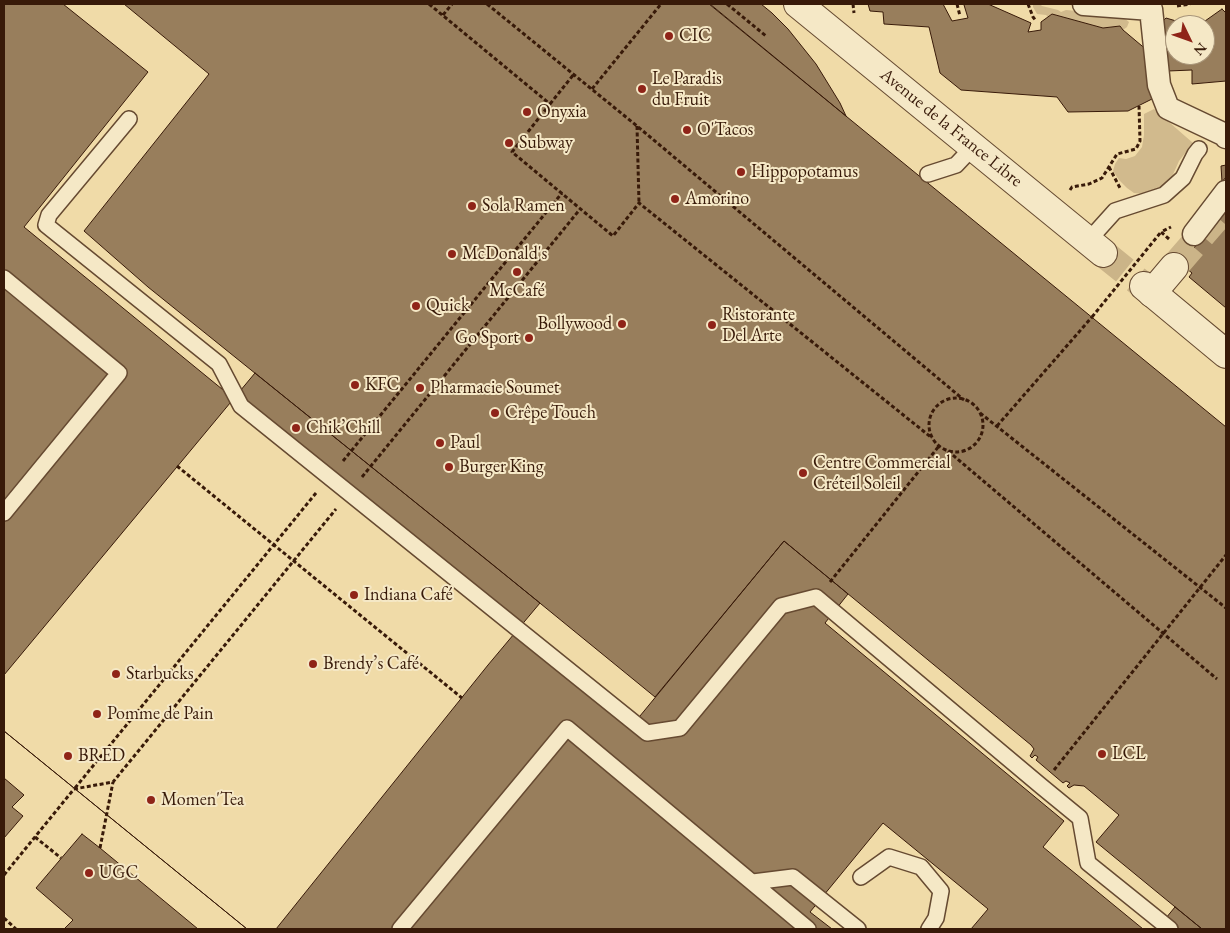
<!DOCTYPE html>
<html>
<head>
<meta charset="utf-8">
<style>
  body { margin:0 }
  #map { position:relative; width:1230px; height:933px; overflow:hidden; background:#f0dba8; font-family:"EB Garamond",serif }
  canvas { display:block }
  .frame { position:absolute; inset:0; border:5px solid #381a09; pointer-events:none }
  .north { position:absolute; left:1165px; top:15px; width:50px; height:50px; box-sizing:border-box; background:#f5e8c6; border:1px solid #a9967a; border-radius:50%; rotate:132deg; font-size:14px; font-weight:700; line-height:20px; text-align:center; color:#381a09 }
  .north::after { content:''; display:block; margin:auto; width:18px; height:22px; background:#8f2418; clip-path:polygon(50% 0,100% 100%,50% 72%,0 100%) }
</style>
</head>
<body>
<div id="map">
<canvas width="1230" height="933"></canvas>
<div class="frame"></div>
<div class="north">N</div>
</div>
<script>
const g = document.querySelector('canvas').getContext('2d');
g.lineJoin = 'round';
function fill(path, color) {
  g.fillStyle = color;
  g.fill(path, 'evenodd');
}
function toPath(rows) {
  const path = new Path2D();
  for (const r of rows) {
    if (r.length === 3) {
      path.moveTo(r[0] + r[2], r[1]);
      path.arc(r[0], r[1], r[2], 0, 2 * Math.PI);
      continue;
    }
    path.moveTo(r[0], r[1]);
    for (let i = 2; i < r.length; i += 2) path.lineTo(r[i], r[i + 1]);
  }
  return path;
}
function trace(path, color, width, dash) {
  g.strokeStyle = color;
  g.lineWidth = width;
  g.lineCap = dash ? 'butt' : 'round';
  g.setLineDash(dash || []);
  g.stroke(path);
}
function drawText(font, color, halo, rows, align = 'center') {
  g.font = font + ' "EB Garamond",serif';
  g.lineWidth = 4;
  g.setLineDash([]);
  g.textBaseline = 'middle';
  g.strokeStyle = halo;
  g.fillStyle = color;
  for (const [text, x, y, turn = 0] of rows) {
    g.save();
    g.translate(x, y);
    g.rotate((+turn || 0) * Math.PI / 180);
    g.textAlign = isNaN(turn) ? turn : align;
    if (halo) g.strokeText(text, 0, 0);
    g.fillText(text, 0, 0);
    g.restore();
  }
}
fill(toPath([
  [1033,4,1040,4,1042,6,1058,10,1061,12,1066,10,1110,14,1124,18,1129,22,1127,27,1123,30,1120,26,1103,28,1052,14,1048,17,1046,15,1037,14,1033,7],
  [1154,109,1193,143,1179,161,1171,179,1156,191,1144,194,1134,193,1127,188,1119,180,1113,171,1115,164,1119,158,1126,159,1135,156,1142,147,1144,135,1144,114]
]), '#d1ba8d');
const building = toPath([
  [4,4,63,4,148,72,24,227,349,493,635,722,784,541,848,594,825,623,1064,821,1043,847,1143,929,971,929,988,909,883,823,810,912,832,929,247,929,4,731,4,4],
  [124,4,709,4,1226,427,1226,929,1202,929,1096,842,1119,815,1084,786,1074,785,1069,788,1067,786,1070,783,1066,781,1063,783,1036,760,1038,757,1035,755,1032,758,1030,756,1034,749,1031,745,784,541,655,697,492,564,148,287,84,231,209,74,124,4],
  [710,4,761,4,772,13,788,29,816,64,840,103,846,116,710,4],
  [868,4,943,4,952,21,968,18,964,5,966,4,988,4,1031,23,1028,32,1041,30,1041,22,1052,14,1103,28,1120,26,1123,30,1148,51,1154,98,1128,111,1068,112,1057,97,961,90,940,73,929,27,884,24,883,12,870,11,868,4],
  [1222,9,1226,13,1226,81,1192,84,1192,70,1168,71,1161,23,1166,18,1183,23,1205,21,1222,9],
  [1175,25,1205,25,1205,55,1175,55,1175,25],
  [1226,165,1226,177,1222,182,1221,166,1226,165],
  [1226,208,1226,308,1189,277,1192,273,1181,264,1226,208],
  [255,373,540,603,488,665,276,929,247,929,4,731,4,675,255,373],
  [4,778,24,795,12,807,23,816,4,838,4,778],
  [82,834,100,848,198,929,64,929,73,920,36,888,82,834],
  [1175,907,1202,929,1157,929,1175,907]
]);
fill(building, '#987e5c');
trace(building, '#381a09', 1);
trace(toPath([
  [1174,267,1217,217]
]), '#cbb488', 28, [28, 14]);
trace(toPath([
  [1103,253,1144,286]
]), '#cbb488', 28, [28, 14]);
const service = toPath([
  [129,119,49,215,46,225,219,364,241,406,647,733,680,728,781,606,816,597,1041,786,1080,818,1088,863,1170,929],
  [928,174,956,165,973,147],
  [1088,241,1115,211,1164,195,1183,178,1195,154,1199,149],
  [4,278,119,373,4,513],
  [861,877,889,857,921,867,941,891,936,918,929,929],
  [753,882,793,877,858,929],
  [400,929,567,728,808,929]
]);
const pedestrian = toPath([
  [1084,4,1151,9,1159,85,1168,108,1225,135,1226,137],
  [1194,234,1226,192]
]);
const minor = toPath([
  [1152,293,1174,267]
]);
const tertiary = toPath([
  [798,4,1103,253],
  [1144,286,1226,354]
]);
trace(service, '#664a31', 18);
trace(pedestrian, '#664a31', 25);
trace(minor, '#664a31', 30);
trace(tertiary, '#664a31', 30);
trace(toPath([
  [429,4,550,104,512,152,613,236,639,203,932,438],
  [487,4,637,126,964,400],
  [727,4,766,36],
  [853,4,854,13],
  [957,4,960,16],
  [1028,4,1033,17,1036,21],
  [1177,6,1190,4],
  [443,15,452,4],
  [592,89,661,4],
  [550,104,574,74],
  [637,126,639,203],
  [1109,167,1120,188],
  [1070,190,1072,187,1089,184,1102,178,1117,154,1136,149,1140,141,1139,106],
  [1169,239,1161,232,1171,227],
  [956,425,27],
  [980,413,1226,608],
  [997,426,1092,317],
  [948,451,1217,679],
  [343,461,562,193],
  [177,466,462,698],
  [362,477,581,208],
  [830,582,939,446],
  [1054,770,1226,555],
  [75,788,316,493],
  [74,789,113,782,336,509],
  [35,837,61,858],
  [4,918,16,929]
]), '#381a09', 3, [4, 2.5]);
trace(service, '#f5e8c6', 15);
trace(pedestrian, '#f5e8c6', 22);
trace(minor, '#f5e8c6', 28);
trace(tertiary, '#f5e8c6', 28);
trace(toPath([
  [1092,317,1161,232],
  [100,848,113,782],
  [4,875,74,789]
]), '#381a09', 3, [4, 2.5]);
for (const [x, y, r, color] of [
  [669,36,5,"#8f2418"],
  [642,89,5,"#8f2418"],
  [527,112,5,"#8f2418"],
  [687,130,5,"#8f2418"],
  [509,143,5,"#8f2418"],
  [741,172,5,"#8f2418"],
  [675,199,5,"#8f2418"],
  [472,206,5,"#8f2418"],
  [452,254,5,"#8f2418"],
  [517,272,5,"#8f2418"],
  [416,306,5,"#8f2418"],
  [622,324,5,"#8f2418"],
  [712,325,5,"#8f2418"],
  [529,338,5,"#8f2418"],
  [355,385,5,"#8f2418"],
  [420,388,5,"#8f2418"],
  [495,413,5,"#8f2418"],
  [296,428,5,"#8f2418"],
  [440,443,5,"#8f2418"],
  [449,467,5,"#8f2418"],
  [803,473,5,"#8f2418"],
  [354,595,5,"#8f2418"],
  [313,664,5,"#8f2418"],
  [116,674,5,"#8f2418"],
  [97,714,5,"#8f2418"],
  [1102,754,5,"#8f2418"],
  [68,756,5,"#8f2418"],
  [151,800,5,"#8f2418"],
  [89,873,5,"#8f2418"]
]) {
  const dot = new Path2D();
  dot.arc(x, y, r, 0, 2 * Math.PI);
  g.fillStyle = color;
  g.fill(dot);
  trace(dot, '#f5e8c6', 2);
}
drawText('18px', '#381a09', '#f5e8c6', [
  ["CIC",679,36],
  ["Le Paradis",652,79],
  ["du Fruit",652,100],
  ["Onyxia",537,112],
  ["O'Tacos",697,130],
  ["Subway",519,143],
  ["Hippopotamus",751,172],
  ["Amorino",685,199],
  ["Sola Ramen",482,206],
  ["McDonald's",462,254],
  ["McCafé",517,291,"center"],
  ["Quick",426,306],
  ["Ristorante",722,315],
  ["Del Arte",722,336],
  ["Bollywood",612,324,"right"],
  ["Go Sport",519,338,"right"],
  ["KFC",365,385],
  ["Pharmacie Soumet",430,388],
  ["Crêpe Touch",505,413],
  ["Chik’Chill",306,428],
  ["Paul",450,443],
  ["Centre Commercial",813,463],
  ["Créteil Soleil",813,484],
  ["Burger King",459,467],
  ["Indiana Café",364,595],
  ["Brendy’s Café",323,664],
  ["Starbucks",126,674],
  ["Pomme de Pain",107,714],
  ["LCL",1112,754],
  ["BRED",78,756],
  ["Momen'Tea",161,800],
  ["UGC",99,873]
], 'left');
drawText('18px', '#381a09', '#f5e8c6', [
  ["Avenue de la France Libre",951,128,39]
]);
</script>
</body>
</html>
